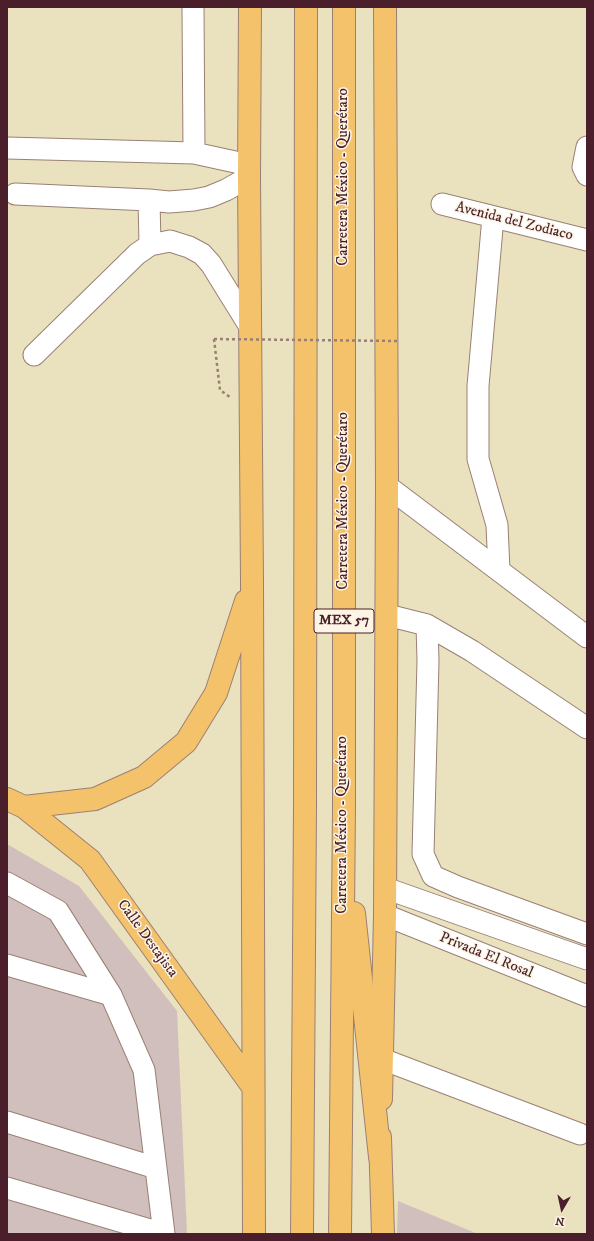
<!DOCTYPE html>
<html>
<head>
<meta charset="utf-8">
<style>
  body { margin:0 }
  #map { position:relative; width:594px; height:1241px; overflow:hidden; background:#eae1be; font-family:"IM FELL DW Pica",serif }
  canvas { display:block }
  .frame { position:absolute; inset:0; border:8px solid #4a1f2b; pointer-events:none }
  .north { position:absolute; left:542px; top:1189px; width:40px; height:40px; -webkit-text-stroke:3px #fcf5e5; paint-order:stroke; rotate:189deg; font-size:11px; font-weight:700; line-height:16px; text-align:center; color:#4a1f2b }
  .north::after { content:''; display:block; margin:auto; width:14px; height:18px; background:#4a1f2b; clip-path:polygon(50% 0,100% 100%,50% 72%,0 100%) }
</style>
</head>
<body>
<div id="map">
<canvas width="594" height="1241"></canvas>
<div class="frame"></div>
<div class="north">N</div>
</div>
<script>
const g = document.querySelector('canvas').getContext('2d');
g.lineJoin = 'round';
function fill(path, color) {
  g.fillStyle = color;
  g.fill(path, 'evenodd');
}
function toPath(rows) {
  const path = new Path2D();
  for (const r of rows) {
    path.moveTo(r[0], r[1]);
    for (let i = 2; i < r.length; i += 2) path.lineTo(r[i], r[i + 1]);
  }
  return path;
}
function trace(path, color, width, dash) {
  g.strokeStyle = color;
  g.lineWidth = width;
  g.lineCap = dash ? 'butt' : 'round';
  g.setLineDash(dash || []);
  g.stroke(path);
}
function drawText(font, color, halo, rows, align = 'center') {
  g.font = font + ' "IM FELL DW Pica",serif';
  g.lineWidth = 3;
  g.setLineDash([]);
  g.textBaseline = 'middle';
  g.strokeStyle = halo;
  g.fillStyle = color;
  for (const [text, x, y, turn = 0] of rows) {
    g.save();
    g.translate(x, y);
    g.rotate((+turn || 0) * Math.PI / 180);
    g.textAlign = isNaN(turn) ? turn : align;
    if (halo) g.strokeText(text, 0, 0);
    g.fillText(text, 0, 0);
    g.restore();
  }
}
fill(toPath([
  [7,844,79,886,177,1011,187,1234,7,1234],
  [398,1201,478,1234,397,1234]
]), '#d1bfbd');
const minor = toPath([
  [193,7,194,153,249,165],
  [587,147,583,167,587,175],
  [7,148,194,153],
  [15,194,149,200],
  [442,204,587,240],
  [493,217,478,386,478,459,497,525,499,570],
  [150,245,149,200,169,202,194,200,209,197,226,190,249,177],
  [34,355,137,254,150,245,170,241,189,247,202,254,211,264,250,327],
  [387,486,587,637],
  [387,615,427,625],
  [587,728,472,651,427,625,428,661,423,854,433,876,458,887,587,934],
  [7,883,58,911,111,995,144,1070,164,1234],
  [385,888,587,959],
  [385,915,587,996],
  [7,965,111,995],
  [382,1059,580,1134],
  [7,1122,156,1168],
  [7,1188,164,1234]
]);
const major = toPath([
  [250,7,249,177,252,582,254,1234],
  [7,799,24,807,90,860,253,1087],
  [24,807,95,799,144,777,186,742,216,693,246,601],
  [381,1099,385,915,387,486,385,7],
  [380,1137,383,1234]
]);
const highway = toPath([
  [354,913,380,1157],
  [302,1234,305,809,306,7],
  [340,1234,344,808,344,7]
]);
trace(minor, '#9a8074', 23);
trace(major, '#9a8074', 24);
trace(highway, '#9a8074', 24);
trace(toPath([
  [214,339,220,390,231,398]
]), '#9a8074', 2.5, [3, 3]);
trace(minor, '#fff', 21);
trace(major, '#f4c26a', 22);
trace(highway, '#f4c26a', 22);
trace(toPath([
  [214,339,398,341]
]), '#9a8074', 2.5, [3, 3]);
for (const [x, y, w] of [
  [344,621,60]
]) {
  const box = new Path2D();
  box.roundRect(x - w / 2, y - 12, w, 24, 3);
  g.fillStyle = '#fcf5e5';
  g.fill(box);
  trace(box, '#4a1f2b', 1);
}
drawText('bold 14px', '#4a1f2b', null, [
  ["MEX 57",344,621]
]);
drawText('15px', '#4a1f2b', '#fcf5e5', [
  ["Carretera México - Querétaro",344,177,-90],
  ["Avenida del Zodiaco",514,222,14],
  ["Carretera México - Querétaro",344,501,-90],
  ["Carretera México - Querétaro",343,825,-90],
  ["Calle Destajista",147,939,54],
  ["Privada El Rosal",486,956,22]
]);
</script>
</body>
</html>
